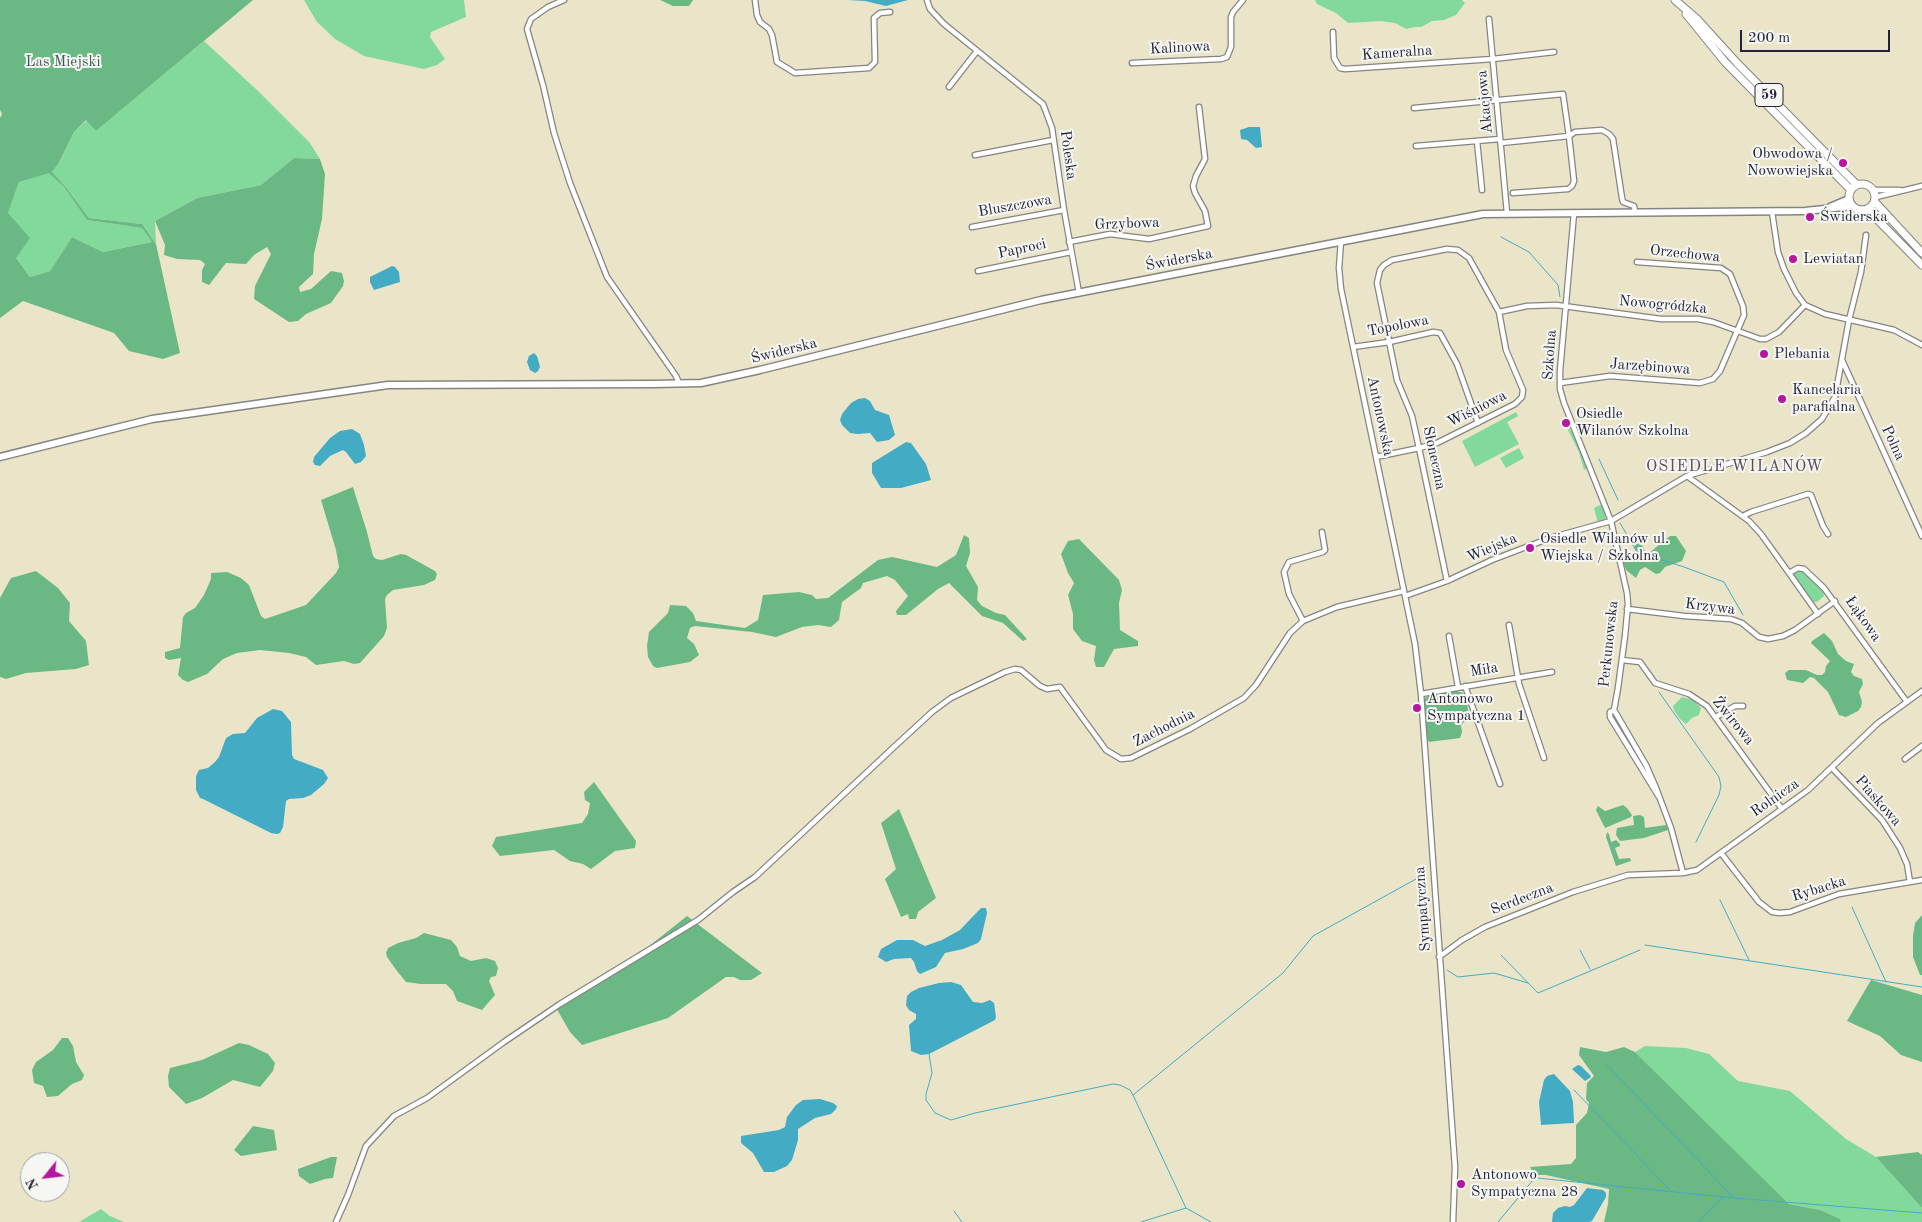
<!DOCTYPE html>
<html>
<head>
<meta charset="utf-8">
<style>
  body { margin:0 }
  #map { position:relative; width:1922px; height:1222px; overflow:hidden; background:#eae5c9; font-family:"Old Standard TT",serif }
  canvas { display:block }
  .north { position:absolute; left:20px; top:1152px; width:50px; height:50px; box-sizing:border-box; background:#f6f6f2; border:1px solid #a1a1a9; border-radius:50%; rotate:241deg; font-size:14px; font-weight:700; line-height:20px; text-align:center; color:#22223b }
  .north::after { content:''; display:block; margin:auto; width:18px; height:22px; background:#b5179e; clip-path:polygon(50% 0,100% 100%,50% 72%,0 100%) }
  .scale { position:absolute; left:1740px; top:30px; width:150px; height:22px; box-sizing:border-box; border:2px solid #22223b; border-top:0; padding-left:6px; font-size:15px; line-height:18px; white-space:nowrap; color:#22223b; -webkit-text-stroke:4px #f6f6f2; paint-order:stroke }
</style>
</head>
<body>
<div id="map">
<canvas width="1922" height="1222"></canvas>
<div class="north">N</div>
<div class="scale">200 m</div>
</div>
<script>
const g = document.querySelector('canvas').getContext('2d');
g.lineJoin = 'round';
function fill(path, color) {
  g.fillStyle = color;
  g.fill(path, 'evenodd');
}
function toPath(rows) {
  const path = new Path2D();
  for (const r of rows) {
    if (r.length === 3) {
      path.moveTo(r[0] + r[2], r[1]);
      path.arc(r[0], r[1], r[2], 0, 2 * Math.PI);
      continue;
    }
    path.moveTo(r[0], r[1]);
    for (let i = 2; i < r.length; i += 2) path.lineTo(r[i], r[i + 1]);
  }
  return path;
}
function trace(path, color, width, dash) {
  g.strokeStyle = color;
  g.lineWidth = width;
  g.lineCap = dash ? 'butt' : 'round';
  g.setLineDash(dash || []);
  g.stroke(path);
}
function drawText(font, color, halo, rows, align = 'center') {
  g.font = font + ' "Old Standard TT",serif';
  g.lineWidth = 4;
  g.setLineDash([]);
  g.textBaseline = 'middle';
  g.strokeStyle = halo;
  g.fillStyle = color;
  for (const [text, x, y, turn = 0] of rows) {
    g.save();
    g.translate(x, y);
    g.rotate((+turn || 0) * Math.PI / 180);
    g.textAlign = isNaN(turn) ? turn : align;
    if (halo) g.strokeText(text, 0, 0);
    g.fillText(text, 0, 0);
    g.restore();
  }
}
fill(toPath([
  [304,0,464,0,466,17,431,32,430,37,445,59,437,65,424,69,364,56,335,39,317,22],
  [1315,0,1462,0,1465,3,1456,15,1444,20,1432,21,1421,27,1415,27,1406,29,1395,23,1381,21,1348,23,1336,13,1317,4],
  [204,41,257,90,310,143,320,159,294,158,261,185,197,198,155,221,156,244,142,224,89,218,65,186,52,172,60,162,74,132,87,120,96,131],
  [49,172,64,187,87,220,142,228,152,242,103,252,72,237,50,271,30,277,16,258,8,213,19,182],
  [1516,412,1518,416,1507,422,1519,444,1475,467,1462,441],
  [1569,428,1575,437,1587,468,1584,470,1579,452,1568,430],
  [1519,448,1524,458,1506,468,1500,458],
  [1600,505,1602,506,1606,518,1603,522,1598,523,1594,508],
  [1797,571,1805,571,1823,590,1824,596,1817,602,1814,602,1810,599,1793,576,1793,573],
  [1682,697,1693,700,1701,708,1699,715,1692,718,1686,724,1680,719,1674,710,1673,706],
  [1645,1046,1686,1048,1709,1054,1738,1081,1790,1091,1846,1139,1876,1157,1922,1208,1922,1222,1841,1222,1839,1219,1820,1210,1789,1204,1635,1052],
  [101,1209,110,1216,124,1222,79,1222]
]), '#83d99c');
fill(toPath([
  [0,0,253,0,96,131,86,120,74,132,59,163,52,172,65,186,89,218,142,224,156,244,180,353,163,359,129,351,114,333,23,301,0,318,0,118,2,114,0,110],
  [49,173,64,187,87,220,142,228,152,242,103,252,72,237,50,271,30,277,16,258,30,238,8,213,19,182],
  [660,0,693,0,689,6,673,6],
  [294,158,320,159,325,174,322,219,314,254,313,274,299,287,300,292,311,289,331,271,342,273,344,281,343,286,331,303,306,314,298,321,289,322,254,299,255,286,271,254,267,247,254,255,246,264,226,263,209,285,202,282,202,270,205,264,200,260,177,259,164,255,165,245,155,221,197,198,261,185],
  [353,487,367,532,373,556,376,559,382,560,401,554,406,555,435,571,437,574,435,580,424,585,393,590,387,595,385,599,387,628,384,636,360,663,354,664,344,661,316,665,306,657,289,653,260,650,237,653,223,659,207,674,188,682,183,680,178,675,181,658,169,660,165,658,165,652,180,648,183,617,186,613,195,608,204,595,211,579,211,573,227,572,241,578,249,585,261,616,265,619,306,605,336,573,339,567,336,550,321,500],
  [964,535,969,538,970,553,966,566,978,587,977,600,982,606,996,613,1005,615,1027,639,1023,641,1003,623,982,616,949,583,938,589,906,615,897,615,896,611,908,596,895,580,887,576,863,583,861,588,842,602,839,620,831,627,818,625,802,627,776,637,752,632,695,626,690,628,687,638,694,644,699,655,690,662,657,668,653,666,648,657,647,646,649,632,668,613,670,605,686,606,693,613,696,621,745,628,758,620,763,595,799,592,812,595,816,599,828,598,878,560,892,557,937,567,956,555],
  [1670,536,1676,536,1686,551,1682,561,1665,567,1660,573,1656,574,1645,567,1640,570,1636,578,1626,570,1622,559,1626,558,1633,562,1637,560,1638,553,1634,547,1636,544,1641,543,1646,553,1649,553],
  [1079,539,1119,580,1122,590,1119,603,1120,630,1138,641,1138,646,1114,649,1104,667,1096,667,1094,660,1096,646,1082,641,1073,629,1073,614,1068,595,1074,583,1068,573,1061,554,1068,541],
  [36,571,58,588,70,603,69,621,86,641,89,665,76,669,26,673,6,679,0,677,0,598,11,578],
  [1824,633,1832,641,1838,654,1846,661,1854,664,1851,672,1854,676,1862,679,1863,684,1859,692,1862,702,1861,707,1858,711,1846,717,1839,715,1828,692,1814,678,1810,677,1803,683,1787,680,1785,673,1789,670,1806,670,1817,675,1822,675,1825,672,1826,666,1830,661,1811,643,1812,641],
  [1456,691,1463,693,1467,702,1469,717,1461,725,1462,732,1460,738,1429,742,1426,737,1424,699,1428,696],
  [594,782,636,841,635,848,615,851,591,869,583,864,570,861,554,850,500,856,492,846,496,837,582,823,588,814,590,803,585,800,584,792],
  [1623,805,1627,808,1632,815,1631,817,1605,828,1596,810,1598,806,1605,811],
  [899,809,936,898,918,912,916,919,909,919,908,914,901,917,885,879,896,869,881,823],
  [1640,815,1644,817,1645,828,1666,825,1668,830,1644,838,1620,841,1616,835,1617,828,1634,825,1633,816],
  [1607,832,1609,834,1611,842,1616,840,1620,844,1620,846,1615,848,1619,859,1630,858,1631,861,1616,866,1606,837],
  [1922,915,1922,975,1920,975,1913,957,1913,936,1915,923],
  [687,916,762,973,751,980,740,980,734,977,726,977,668,1018,582,1045,570,1032,555,1006,648,947],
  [424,933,451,940,457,947,460,956,471,961,486,958,495,961,498,968,496,976,491,977,489,981,495,995,482,1010,457,1001,453,991,446,984,421,984,406,982,397,971,387,957,386,953,388,948,398,943,416,938],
  [1871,980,1922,995,1922,1062,1901,1055,1880,1036,1847,1021],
  [62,1038,68,1038,73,1046,76,1062,84,1075,82,1080,72,1084,58,1096,47,1097,43,1086,34,1083,32,1070,36,1062,53,1050],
  [239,1043,249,1045,268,1054,275,1063,273,1071,260,1087,233,1080,202,1098,186,1104,169,1087,168,1076,170,1068,202,1060],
  [1580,1047,1606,1052,1624,1047,1635,1052,1789,1204,1820,1210,1840,1219,1841,1222,1604,1222,1608,1204,1609,1189,1546,1175,1534,1175,1530,1167,1571,1164,1576,1158,1576,1125,1587,1113,1589,1103,1586,1099,1587,1083,1594,1076,1579,1055],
  [253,1126,274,1130,277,1150,241,1156,234,1150],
  [1918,1152,1922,1155,1922,1208,1876,1157],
  [331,1157,337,1157,333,1178,325,1179,310,1184,299,1176,298,1169]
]), '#6ab984');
fill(toPath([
  [848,0,908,0,886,6,865,1],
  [1249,127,1260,127,1262,147,1256,148,1247,140,1241,139,1240,130],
  [392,266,395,267,399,272,400,282,374,290,370,282,370,277],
  [534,353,537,356,540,367,538,371,535,373,530,370,527,362,529,356],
  [865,398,870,401,875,410,889,415,895,435,889,440,877,442,870,433,858,434,850,433,842,425,840,420,842,414,851,403,858,399],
  [352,429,360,434,364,445,366,456,361,462,355,464,346,452,343,450,330,456,320,466,315,465,313,462,314,457,330,438,340,431],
  [906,442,911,443,926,464,931,480,901,488,881,488,872,473,872,463],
  [273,709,282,711,291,722,292,755,294,759,323,770,328,778,324,784,311,795,303,798,289,799,286,801,283,827,280,833,277,834,271,833,203,799,200,798,196,790,196,776,199,770,208,768,215,762,219,757,226,738,233,734,245,733,257,718],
  [981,908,986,908,987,913,981,939,978,943,963,949,945,953,936,967,920,974,917,971,914,962,911,958,894,959,886,962,878,957,881,949,897,940,913,940,925,946,942,940,960,930],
  [951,982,961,985,973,1002,982,1003,990,1000,994,1003,996,1017,995,1020,929,1054,921,1055,911,1051,909,1025,916,1019,916,1014,909,1010,906,1005,907,996,911,992,919,988,939,983],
  [1578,1065,1581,1066,1590,1075,1591,1077,1585,1081,1572,1069],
  [1554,1074,1570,1091,1573,1102,1574,1123,1541,1125,1539,1102,1544,1080,1547,1076],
  [820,1099,833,1103,837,1106,836,1109,831,1114,815,1118,798,1129,798,1140,792,1160,787,1166,774,1172,764,1172,753,1153,741,1143,741,1136,779,1130,785,1127,787,1117,796,1105,803,1100],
  [1587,1188,1603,1190,1606,1193,1606,1197,1592,1221,1589,1222,1552,1222,1553,1213,1558,1208,1565,1206,1570,1207,1574,1205]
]), '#43abc3');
trace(toPath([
  [1501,237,1529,252,1558,285,1560,297],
  [1599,459,1618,500],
  [1620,523,1637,552,1684,567,1724,582,1743,615],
  [1659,692,1719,777,1721,786,1719,795,1696,842],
  [1720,900,1749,960],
  [1852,907,1886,982],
  [1645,945,1922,987],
  [1580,950,1590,969],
  [1501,955,1538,993,1640,950],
  [1447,970,1458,977,1494,973,1528,983],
  [929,1054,932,1073,926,1094,926,1100,935,1113,951,1120,975,1113,1113,1084,1120,1085,1130,1090,1133,1095,1186,1208],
  [1606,1064,1733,1197],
  [1574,1090,1670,1190],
  [1133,1095,1283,973,1313,936,1416,879],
  [954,1211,962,1222],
  [1141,1222,1186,1208,1211,1222],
  [1498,1222,1533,1180,1537,1178,1734,1198,1922,1213],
  [1697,1222,1724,1197]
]), '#43abc3', 1);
const street = toPath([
  [564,0,548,7,531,19,527,29,543,85,554,133,570,183,607,277,676,376,679,383],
  [755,0,757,15,760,22,769,29,772,35,777,62,795,73,869,68,875,62,874,18,880,13,890,12],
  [927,0,930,9,944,24,1043,104,1052,128,1064,210,1079,293],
  [1489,19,1507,213],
  [1333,32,1334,58,1340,68,1345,69,1493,59,1554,52],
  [1132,63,1221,59,1227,57,1231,47,1231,17,1233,12,1243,0],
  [949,87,977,51],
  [1414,108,1563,94,1569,136,1575,132,1602,130,1609,134,1613,139,1622,198,1623,202,1634,206,1635,212],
  [1477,141,1482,190],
  [1501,143,1569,136,1574,181,1572,186,1568,189,1513,193],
  [1416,146,1500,139],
  [975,155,1053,140],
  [1874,190,1900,190],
  [1876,197,1922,186],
  [1772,212,1778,252,1784,269,1796,293,1805,305,1825,314,1894,330,1922,345],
  [1574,213,1560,371,1560,389,1564,403,1611,521,1627,593,1628,604,1625,636,1618,688,1614,710,1610,712,1610,717,1659,797],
  [972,227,1064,210],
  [1341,241,1339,268,1341,289,1415,644,1421,694,1455,1167,1453,1222],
  [1069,242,1110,234,1149,239,1208,226,1205,211,1195,193,1193,186,1196,176,1205,159,1199,107],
  [978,271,1071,252],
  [1499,312,1527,306,1556,305,1661,319,1698,319,1713,322,1760,339,1766,339,1779,332,1805,305],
  [1353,347,1389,342,1433,332,1440,333,1457,364,1478,423],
  [1842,360,1922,536],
  [1560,383,1610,376,1700,383,1713,379,1720,371,1744,315,1743,306,1730,274,1721,268,1637,262],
  [1376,457,1419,448,1437,443,1515,404,1522,397,1523,390,1506,350,1499,312,1469,258,1458,250,1447,249,1392,260,1384,265,1380,270,1377,283,1397,380,1412,416,1419,448,1447,581],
  [1687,476,1749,521,1761,534,1789,573,1798,568,1804,569,1824,588,1907,702],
  [1743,516,1751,512,1808,494,1811,495,1823,526,1828,534],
  [1789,573,1818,614],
  [1405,596,1447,581,1492,560,1550,538,1611,521,1687,476,1767,452,1790,443,1806,433,1822,419,1835,397,1849,320,1861,272,1866,235],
  [1627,609,1684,616,1731,619,1742,623,1759,637,1768,639,1783,636,1795,630,1835,601],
  [1303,621,1289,594,1284,572,1289,562,1323,552,1325,550,1322,532],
  [1509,625,1519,684,1544,758],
  [1449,636,1458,687],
  [1622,660,1640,662,1655,683,1689,694,1707,706,1782,809],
  [1465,686,1500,784],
  [1421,694,1552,672],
  [1614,710,1646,765,1656,788,1671,828,1683,873],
  [1716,717,1735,706,1743,706],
  [1905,759,1922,746],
  [1832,768,1882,820,1900,848,1907,864,1910,882],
  [1721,853,1759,902,1772,912,1780,913,1790,912,1839,894,1922,880],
  [1439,957,1462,940,1485,927,1573,892,1628,875,1683,873,1697,870,1808,790,1878,723,1922,691],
  [336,1222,348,1195,366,1146,394,1116,427,1098,504,1042,560,1004,698,920,733,892,755,877,894,747,932,712,951,698,1005,672,1015,669,1021,670,1040,686,1047,689,1060,687,1106,750,1121,759,1131,758,1190,729,1244,698,1256,685,1290,633,1303,621,1337,607,1404,591]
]);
const secondary = toPath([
  [1830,207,1849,199],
  [0,457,152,419,388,385,654,384,701,383,760,370,1041,300,1483,214,1805,211,1853,206]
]);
const primary = toPath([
  [1675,0,1698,20,1737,63,1857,185],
  [1686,14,1725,62,1851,190],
  [1862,197,13],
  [1875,202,1922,253],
  [1867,209,1922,265]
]);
trace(street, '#868482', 7);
trace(secondary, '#868482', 9);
trace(primary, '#868482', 9);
trace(street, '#fff', 4.5);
trace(secondary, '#fff', 6);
trace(primary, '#fff', 7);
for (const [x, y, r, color] of [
  [1843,163,5,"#b5179e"],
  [1810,217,5,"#b5179e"],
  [1793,259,5,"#b5179e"],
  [1764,354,5,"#b5179e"],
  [1782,399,5,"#b5179e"],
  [1566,423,5,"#b5179e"],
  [1530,548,5,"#b5179e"],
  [1417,708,5,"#b5179e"],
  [1461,1184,5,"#b5179e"]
]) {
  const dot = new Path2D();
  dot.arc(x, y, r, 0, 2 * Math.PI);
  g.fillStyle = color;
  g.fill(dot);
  trace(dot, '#f6f6f2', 2);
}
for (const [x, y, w] of [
  [1769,95,28]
]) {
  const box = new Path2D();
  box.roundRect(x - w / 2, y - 11.5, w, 23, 4);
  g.fillStyle = '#f6f6f2';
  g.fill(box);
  trace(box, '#22223b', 1);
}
drawText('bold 14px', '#22223b', null, [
  ["59",1769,95]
]);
drawText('15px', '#22223b', '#f6f6f2', [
  ["Kalinowa",1180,48,-3],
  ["Kameralna",1397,53,-4],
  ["Akacjowa",1485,102,-95],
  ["Poleska",1068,155,82],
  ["Bluszczowa",1015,206,-10],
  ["Grzybowa",1127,224,-2],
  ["Paproci",1022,249,-12],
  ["Orzechowa",1685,254,6],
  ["Świderska",1179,260,-11],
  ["Nowogródzka",1663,305,5],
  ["Topolowa",1398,326,-11],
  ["Świderska",784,351,-14],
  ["Szkolna",1550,355,-86],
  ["Jarzębinowa",1650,367,4],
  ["Wiśniowa",1477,409,-27],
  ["Antonowska",1380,416,78],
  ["Polna",1893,443,65],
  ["Słoneczna",1434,458,78],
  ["Wiejska",1492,548,-23],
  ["Krzywa",1710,607,7],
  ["Łąkowa",1863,619,55],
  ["Perkunowska",1609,644,-84],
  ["Miła",1484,670,-9],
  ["Żwirowa",1733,721,51],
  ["Zachodnia",1164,728,-27],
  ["Rolnicza",1775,798,-35],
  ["Piaskowa",1878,801,49],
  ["Rybacka",1819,889,-17],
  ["Serdeczna",1522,899,-21],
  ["Sympatyczna",1423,909,-94]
]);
drawText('15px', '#3f5958', '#f6f6f2', [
  ["Las Miejski",63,62]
]);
drawText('15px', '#22223b', '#f6f6f2', [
  ["Obwodowa /",1833,154,"right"],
  ["Nowowiejska",1833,171,"right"],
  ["Świderska",1820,217],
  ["Lewiatan",1803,259],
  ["Plebania",1774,354],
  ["Kancelaria",1792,390],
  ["parafialna",1792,407],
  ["Osiedle",1576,414],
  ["Wilanów Szkolna",1576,431],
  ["Osiedle Wilanów ul.",1540,539],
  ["Wiejska / Szkolna",1540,556],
  ["Antonowo",1427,699],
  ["Sympatyczna 1",1427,716],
  ["Antonowo",1471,1175],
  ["Sympatyczna 28",1471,1192]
], 'left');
g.letterSpacing = '1px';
drawText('16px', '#5d4c59', '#f6f6f2', [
  ["OSIEDLE WILANÓW",1735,467]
]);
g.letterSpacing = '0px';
</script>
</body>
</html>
